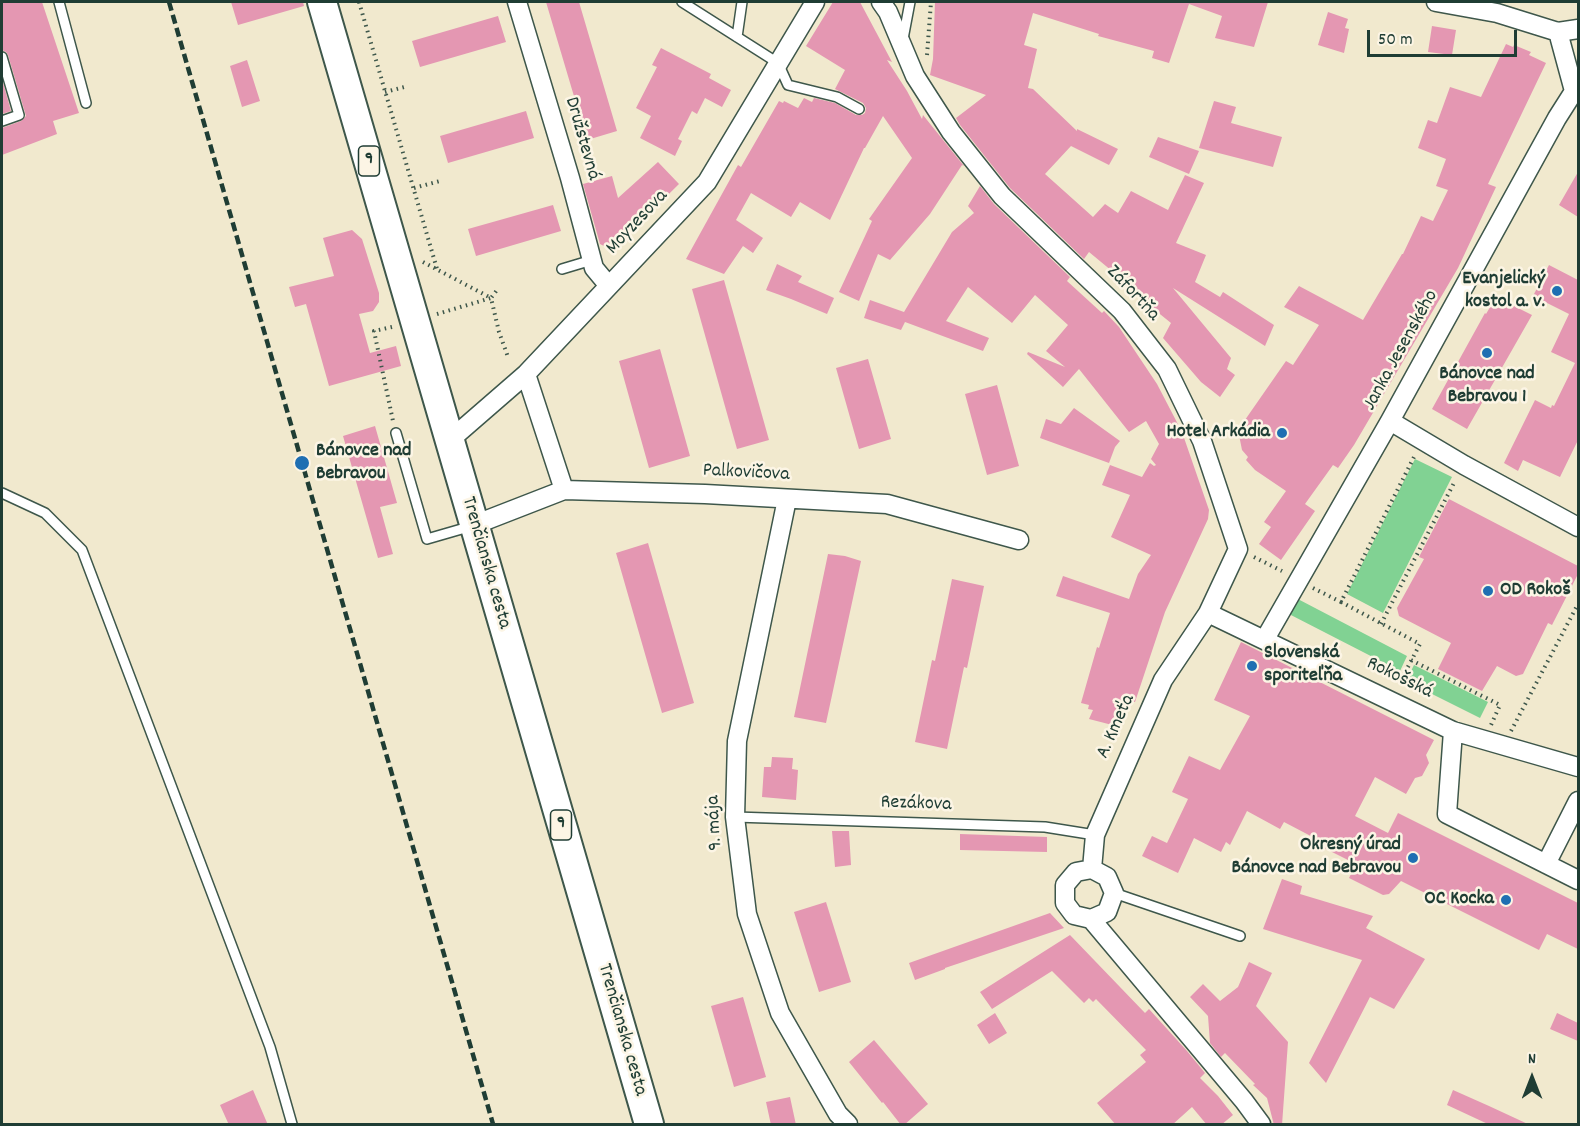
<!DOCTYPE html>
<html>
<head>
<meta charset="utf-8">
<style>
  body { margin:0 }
  #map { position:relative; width:1580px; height:1126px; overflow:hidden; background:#f1e9ce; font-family:Dekko,sans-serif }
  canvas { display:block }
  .frame { position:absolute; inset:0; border:3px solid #1f3d34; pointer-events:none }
  .north { position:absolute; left:1502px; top:1048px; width:60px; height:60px; -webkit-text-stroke:4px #fcf5e5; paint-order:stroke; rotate:0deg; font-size:16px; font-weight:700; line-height:24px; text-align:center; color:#1f3d34 }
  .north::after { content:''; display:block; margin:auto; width:21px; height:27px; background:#1f3d34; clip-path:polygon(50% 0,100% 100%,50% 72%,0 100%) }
  .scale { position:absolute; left:1367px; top:30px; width:150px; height:27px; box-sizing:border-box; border:3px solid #1f3d34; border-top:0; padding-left:8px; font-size:18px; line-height:21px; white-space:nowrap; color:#1f3d34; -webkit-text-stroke:4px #fcf5e5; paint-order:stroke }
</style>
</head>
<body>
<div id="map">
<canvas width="1580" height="1126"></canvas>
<div class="frame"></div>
<div class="north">N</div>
<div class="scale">50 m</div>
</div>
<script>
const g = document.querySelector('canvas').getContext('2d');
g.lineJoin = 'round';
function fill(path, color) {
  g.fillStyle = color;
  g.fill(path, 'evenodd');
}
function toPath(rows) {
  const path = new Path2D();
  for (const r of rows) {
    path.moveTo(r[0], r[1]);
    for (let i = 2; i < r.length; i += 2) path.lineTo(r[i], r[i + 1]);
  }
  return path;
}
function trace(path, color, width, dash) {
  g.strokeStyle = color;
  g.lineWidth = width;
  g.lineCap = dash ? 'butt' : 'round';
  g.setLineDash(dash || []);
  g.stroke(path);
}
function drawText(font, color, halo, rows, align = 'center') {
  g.font = font + ' Dekko,sans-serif';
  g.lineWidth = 5;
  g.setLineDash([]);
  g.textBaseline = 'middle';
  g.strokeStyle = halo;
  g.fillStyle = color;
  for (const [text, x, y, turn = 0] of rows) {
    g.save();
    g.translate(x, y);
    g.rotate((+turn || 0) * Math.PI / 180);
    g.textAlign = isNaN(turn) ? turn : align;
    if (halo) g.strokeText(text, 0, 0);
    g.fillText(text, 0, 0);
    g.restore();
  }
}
fill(toPath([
  [1415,459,1452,477,1383,613,1347,594],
  [1294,597,1407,656,1400,671,1287,613],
  [1414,665,1488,702,1480,718,1406,681]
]), '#81d293');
fill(toPath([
  [2,2,42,2,79,113,53,121,57,134,2,155,2,128,21,121,26,116,8,55,6,52,2,50],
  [231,2,303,2,304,6,238,25],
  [546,2,579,2,617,131,587,140],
  [833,2,860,2,892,62,887,60,907,91,922,119,923,115,964,166,962,165,930,214,890,260,878,254,859,301,839,292,872,221,869,219,912,158,883,116,865,148,864,148,830,220,800,202,791,217,751,193,736,220,763,238,753,253,743,246,724,274,686,259,738,165,741,167,779,101,783,103,784,101,798,108,804,98,812,102,814,98,835,103,856,115,862,115,865,113,866,108,863,103,835,89,845,70,806,46],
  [935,2,1268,2,1254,47,1215,38,1222,16,1189,4,1169,63,1152,58,1154,51,1098,36,1099,34,1033,13,1024,45,1037,49,1028,88,1033,89,1077,131,1077,129,1118,149,1109,165,1071,146,1045,174,1093,217,1105,204,1118,213,1131,191,1168,210,1185,175,1204,183,1176,243,1206,255,1195,282,1220,297,1223,292,1274,325,1265,346,1173,288,1231,358,1227,369,1235,375,1220,397,1201,382,1163,338,1171,323,1145,302,1147,300,1089,252,1084,259,1010,188,960,125,956,118,986,95,930,75,933,59],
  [1328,12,1348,19,1345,28,1349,29,1344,53,1318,45],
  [498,16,506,42,420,67,412,41],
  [1432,26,1456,30,1452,55,1428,52],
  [1506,44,1513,47,1514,45,1531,52,1529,55,1546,63,1488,184,1496,187,1458,268,1354,445,1338,468,1333,465,1305,504,1315,511,1281,560,1259,544,1271,527,1264,522,1286,491,1255,470,1246,460,1248,457,1242,450,1238,430,1286,361,1293,365,1319,325,1284,307,1299,286,1363,320,1402,254,1403,254,1421,216,1433,221,1448,190,1436,186,1446,159,1418,148,1428,120,1437,123,1450,87,1481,97],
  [661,48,711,74,709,78,731,90,722,107,705,98,697,114,692,111,678,139,682,141,675,156,640,138,651,116,636,108,657,67,652,65],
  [247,60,260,101,242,107,230,66],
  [2,79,11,111,2,114],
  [1214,101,1236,107,1231,123,1282,137,1273,167,1199,148],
  [526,111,534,138,448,163,440,136],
  [1158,137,1199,151,1189,174,1149,157],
  [658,162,679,184,612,250,600,244,583,184,612,176,618,198],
  [1578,172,1578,217,1559,205],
  [980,186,994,204,1070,277,1067,281,1102,313,1104,311,1119,327,1157,384,1182,432,1209,510,1208,519,1165,612,1135,702,1131,701,1120,727,1089,719,1093,710,1088,709,1089,705,1081,703,1097,647,1099,648,1110,613,1056,596,1063,576,1129,599,1138,574,1151,555,1111,537,1130,495,1102,485,1110,465,1142,477,1150,463,1154,466,1156,465,1151,459,1159,444,1146,421,1129,432,1079,369,1063,387,1027,354,1028,352,1065,367,1046,351,1068,325,1035,295,1012,323,968,287,946,321,989,338,983,351,905,322,901,330,864,318,870,300,904,312,952,232,974,213,968,206],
  [553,205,561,231,476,256,468,229],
  [352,230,362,239,379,293,379,302,373,311,359,314,370,353,396,346,401,366,329,386,306,304,295,307,289,287,334,276,323,238],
  [777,264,802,276,798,282,834,298,827,314,791,299,766,290],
  [1549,265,1578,280,1578,440,1560,477,1523,460,1518,471,1504,463,1535,400,1551,408,1552,405,1554,406,1575,363,1551,352,1569,314,1533,296],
  [724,280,769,440,737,449,692,289],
  [1496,297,1532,315,1467,429,1432,409,1485,313,1486,314],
  [660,349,690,456,649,468,619,361],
  [868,359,891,439,859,449,836,368],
  [997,385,1019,466,987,475,965,394],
  [1074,408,1120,441,1115,447,1109,463,1040,438,1046,419,1061,424],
  [375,426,397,503,380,507,393,554,378,558,343,436],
  [1449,499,1578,566,1578,574,1552,625,1548,623,1523,674,1516,676,1497,666,1482,691,1438,669,1451,643,1399,616,1397,608,1424,559,1419,557],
  [648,543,694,703,662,713,616,553],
  [828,554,845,556,861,561,826,723,794,717],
  [952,579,984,586,967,668,964,667,947,749,915,742,932,660,935,661],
  [1241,642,1434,740,1426,755,1429,763,1422,776,1415,778,1406,794,1375,777,1355,816,1388,833,1398,813,1578,903,1578,949,1547,934,1539,950,1401,881,1389,894,1383,895,1349,878,1356,864,1324,848,1326,844,1284,822,1280,829,1247,811,1230,845,1226,842,1221,852,1194,838,1178,873,1142,856,1152,836,1167,843,1188,799,1172,792,1189,756,1220,770,1250,716,1214,700],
  [772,757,793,758,792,769,798,770,796,800,762,797,764,767,771,767],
  [832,831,849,831,851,865,835,867],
  [960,834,1047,837,1047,852,960,850],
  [1282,879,1302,886,1300,894,1373,916,1366,928,1425,959,1394,1009,1370,997,1326,1083,1309,1063,1362,960,1263,929],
  [826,902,851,982,819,992,794,912],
  [1050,913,1064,928,945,968,945,969,915,980,909,963],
  [1070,935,1145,1013,1149,1009,1187,1051,1205,1073,1200,1078,1218,1096,1233,1115,1221,1125,1207,1125,1192,1107,1172,1125,1116,1125,1097,1103,1146,1062,1140,1055,1146,1050,1096,999,1093,1002,1089,998,1084,1003,1052,971,992,1009,980,992],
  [1249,962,1272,973,1256,1006,1288,1042,1282,1125,1274,1125,1267,1098,1253,1085,1255,1084,1225,1053,1221,1057,1210,1043,1208,1016,1190,997,1203,984,1220,1001,1238,987],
  [743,997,766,1077,734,1087,711,1006],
  [995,1013,1007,1033,989,1044,977,1025],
  [1557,1013,1578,1023,1578,1041,1550,1029],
  [874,1040,928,1104,904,1125,901,1125,883,1102,882,1103,849,1062],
  [253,1090,268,1125,229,1125,220,1105],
  [1453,1090,1489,1106,1530,1125,1490,1125,1447,1105],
  [790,1097,796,1125,771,1125,766,1102]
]), '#e497b2');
const lane = toPath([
  [59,2,86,103],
  [682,2,778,63,788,85,837,97,859,109],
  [737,37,742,2],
  [903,39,910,2],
  [2,57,19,115,2,121],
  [562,269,592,260],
  [396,433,427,539,472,526],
  [2,493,45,513,82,550,270,1047,292,1124],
  [735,817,1045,827,1095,835],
  [1114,893,1240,936]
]);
const street = toPath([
  [517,2,570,178,594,268,609,286],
  [881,2,888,12,915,76,951,132,1002,196,1122,311,1167,369,1202,441,1238,549,1208,613,1163,680,1095,835,1092,869],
  [1436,2,1497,13,1558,32,1578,29],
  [1558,32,1574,91],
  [526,374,564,490],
  [1390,421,1464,465,1578,527],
  [450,440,526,374,707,182,815,2],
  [787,499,737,741,735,817,747,914,780,1013,838,1114,848,1124],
  [474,525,564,490,705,494,887,504,1019,540],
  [1208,613,1453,731,1578,767],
  [1265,639,1390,421,1557,118,1578,85],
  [1453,731,1447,814,1578,880],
  [1546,864,1578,801],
  [1091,919,1107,912,1114,893,1107,877,1092,869,1076,872,1065,885,1065,903,1074,915,1091,919,1244,1101,1261,1124]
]);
const primary = toPath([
  [322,2,649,1124]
]);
trace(lane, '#3e574b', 12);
trace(street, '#3e574b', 21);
trace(primary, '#3e574b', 32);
trace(toPath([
  [359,2,437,269],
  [927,55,931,2],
  [385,92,408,86],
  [414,188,440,181],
  [423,262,491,298,497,290],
  [437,314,491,298,499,332,508,357],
  [392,327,374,331,393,421],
  [1254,557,1282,571],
  [1313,588,1341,602,1415,455],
  [1341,602,1420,644,1399,684],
  [1381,624,1455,481],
  [1411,660,1500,705,1491,725],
  [1511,731,1578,604]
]), '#3e574b', 4, [1.5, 4.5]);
trace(lane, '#fff', 9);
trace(street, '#fff', 18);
trace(primary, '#fff', 28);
trace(toPath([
  [169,2,493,1124]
]), '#1f3d34', 4.5, [9, 4.5]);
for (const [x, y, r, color] of [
  [1557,291,6,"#1f6fb2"],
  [1487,353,6,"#1f6fb2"],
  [1282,433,6,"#1f6fb2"],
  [302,463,8,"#1f6fb2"],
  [1488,591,6,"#1f6fb2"],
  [1252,666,6,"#1f6fb2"],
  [1413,858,6,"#1f6fb2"],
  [1506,900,6,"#1f6fb2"]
]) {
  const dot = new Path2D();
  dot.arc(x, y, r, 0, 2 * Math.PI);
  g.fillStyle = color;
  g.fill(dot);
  trace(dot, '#fcf5e5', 2);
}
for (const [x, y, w] of [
  [369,161,21],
  [561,825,21]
]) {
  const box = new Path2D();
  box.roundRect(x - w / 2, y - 15, w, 30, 4.5);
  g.fillStyle = '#fcf5e5';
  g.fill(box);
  trace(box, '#1f3d34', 1.5);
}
drawText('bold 18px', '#1f3d34', null, [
  ["9",369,161],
  ["9",561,825]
]);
drawText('20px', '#1f3d34', '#fcf5e5', [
  ["Družstevná",581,139,74],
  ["Moyzesova",638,223,-47],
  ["Záfortňa",1132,294,47],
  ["Janka Jesenského",1402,351,-61],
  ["Palkovičova",746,474,3],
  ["Trenčianska cesta",485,563,74],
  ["Rokošská",1399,679,26],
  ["A. Kmeťa",1117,727,-66],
  ["Rezákova",916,805,2],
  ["9. mája",716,823,-93],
  ["Trenčianska cesta",621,1030,74]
]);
drawText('bold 20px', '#1f3d34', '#fcf5e5', [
  ["Evanjelický",1545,280],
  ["kostol a. v.",1545,303],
  ["Bánovce nad",1487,375,"center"],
  ["Bebravou 1",1487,398,"center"],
  ["Hotel Arkádia",1270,433],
  ["Bánovce nad",316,452,"left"],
  ["Bebravou",316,475,"left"],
  ["OD Rokoš",1500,591,"left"],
  ["Slovenská",1264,654,"left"],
  ["sporiteľňa",1264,677,"left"],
  ["Okresný úrad",1401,846],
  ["Bánovce nad Bebravou",1401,869],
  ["OC Kocka",1494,900]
], 'right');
</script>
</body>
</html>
